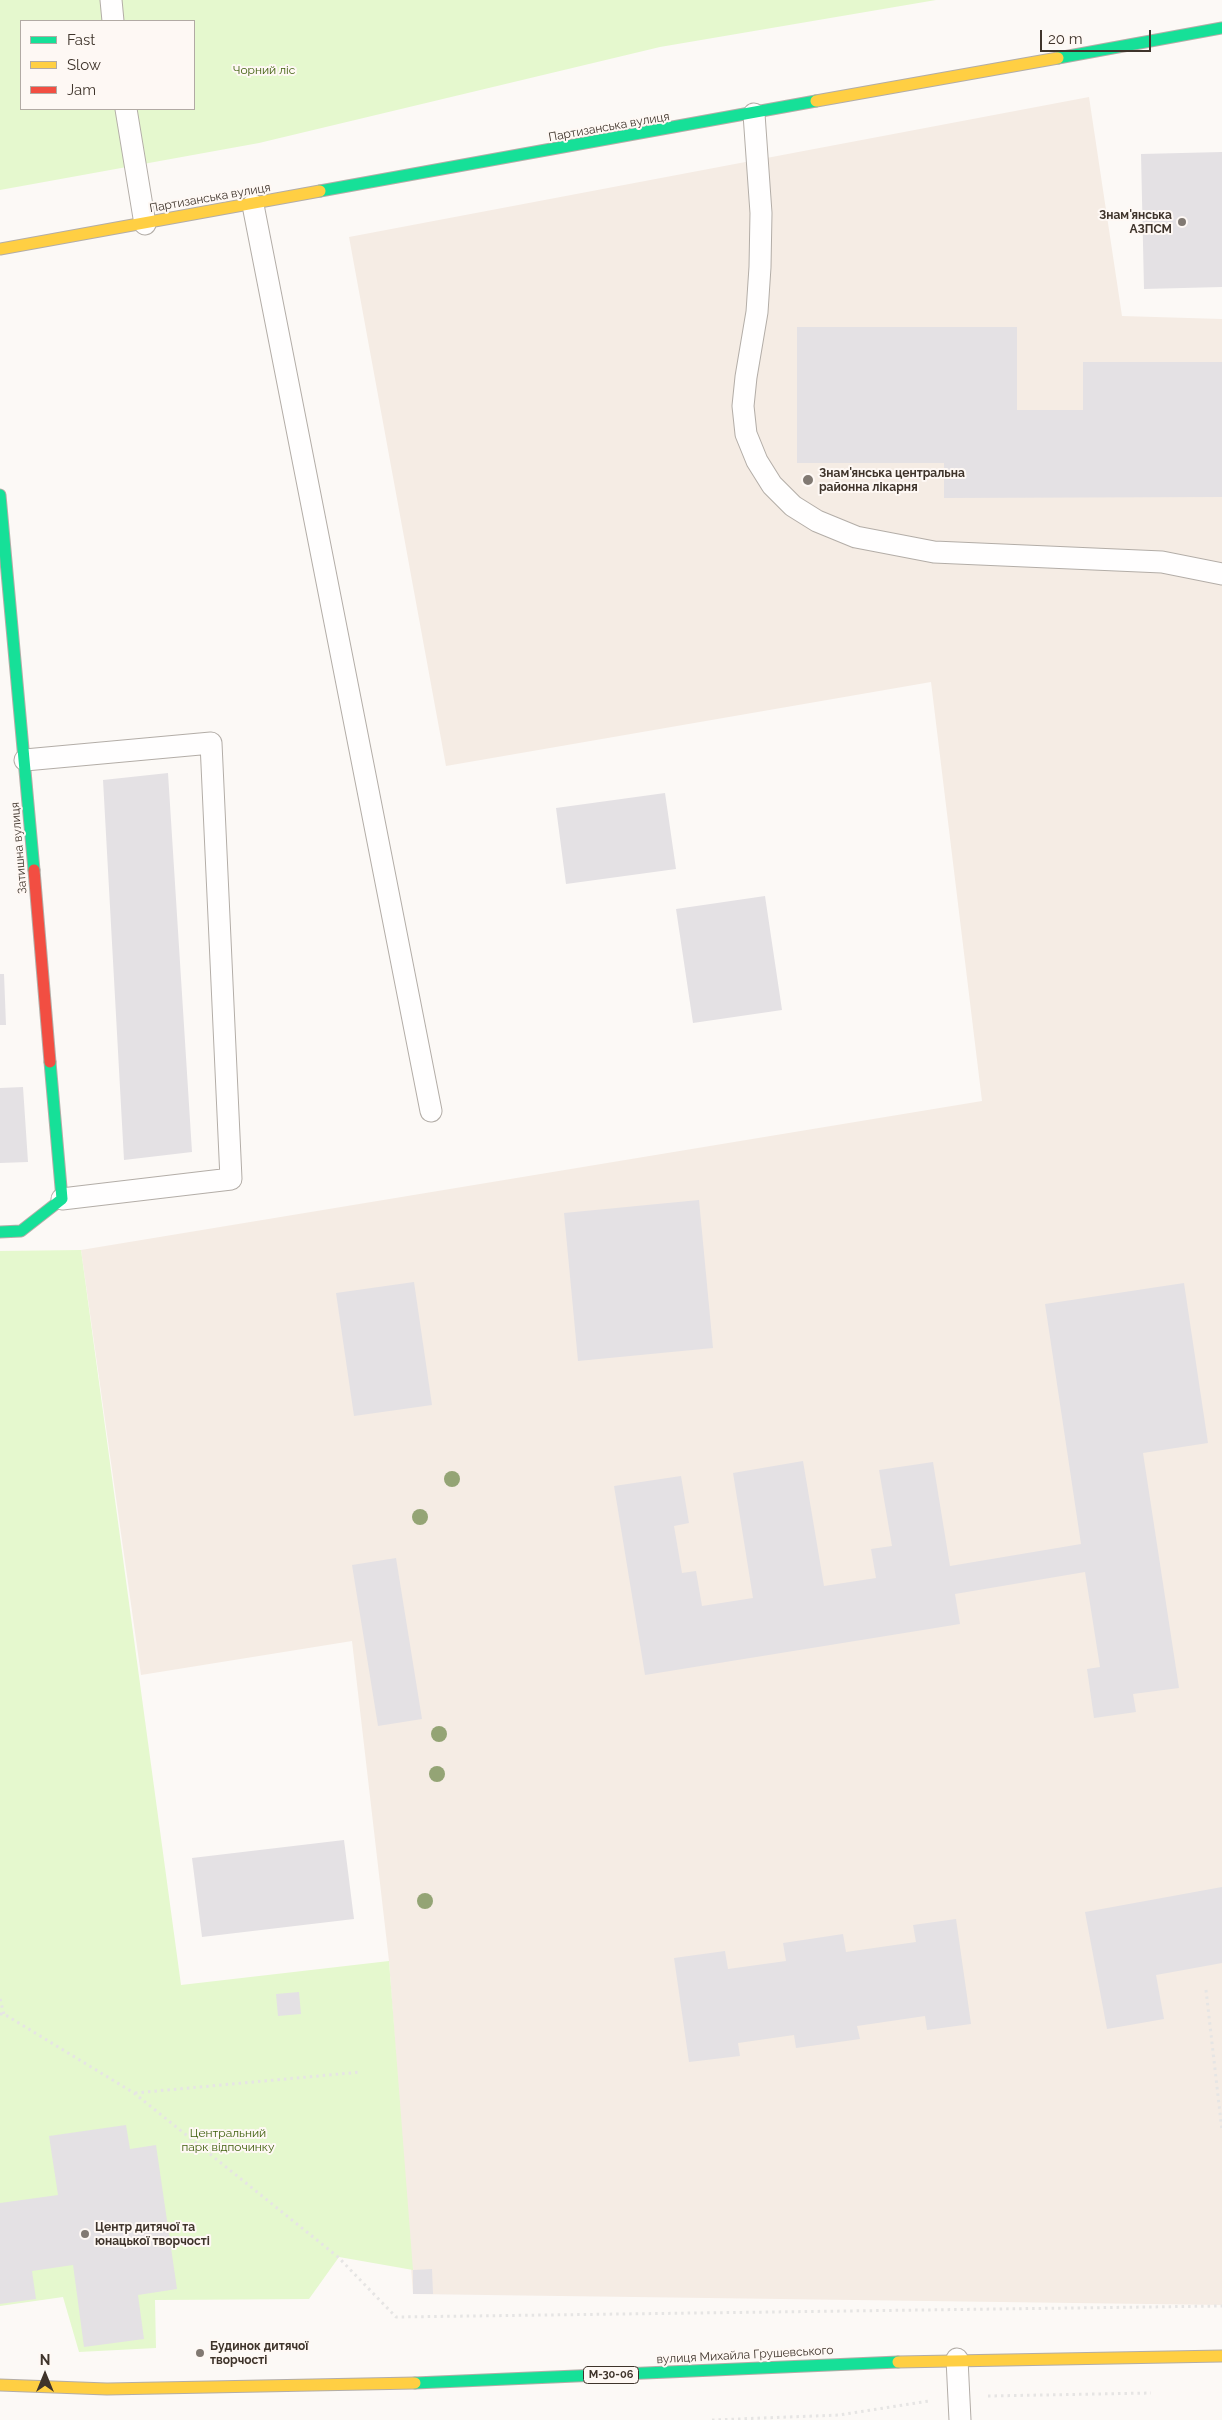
<!DOCTYPE html>
<html>
<head>
<meta charset="utf-8">
<style>
  body { margin:0 }
  #map { position:relative; width:1222px; height:2420px; overflow:hidden; background:#fcf9f6; font-family:Raleway,sans-serif }
  canvas { display:block }
  .legend { position:absolute; left:20px; top:20px; width:175px; height:90px; box-sizing:border-box; background:#fef8f4; border:1px solid #b2aaa4; margin:0; padding:6px 9px; list-style:none; font-size:15px; color:#3f342b }
  .legend li { display:flex; align-items:center; gap:10px; height:25px }
  .legend b { width:25px; border:1px solid #b2aaa4 }
  .north { position:absolute; left:20px; top:2350px; width:50px; height:50px; -webkit-text-stroke:4px #fef8f4; paint-order:stroke; rotate:0deg; font-size:14px; font-weight:700; line-height:20px; text-align:center; color:#3f342b }
  .north::after { content:''; display:block; margin:auto; width:18px; height:22px; background:#3f342b; clip-path:polygon(50% 0,100% 100%,50% 72%,0 100%) }
  .scale { position:absolute; left:1040px; top:30px; width:111px; height:22px; box-sizing:border-box; border:2px solid #3f342b; border-top:0; padding-left:6px; font-size:15px; line-height:18px; white-space:nowrap; color:#3f342b; -webkit-text-stroke:4px #fef8f4; paint-order:stroke }
</style>
</head>
<body>
<div id="map">
<canvas width="1222" height="2420"></canvas>
<ul class="legend">
<li><b style="height:6px;background:#16e098"></b>Fast</li>
<li><b style="height:6px;background:#ffcf43"></b>Slow</li>
<li><b style="height:6px;background:#f24e42"></b>Jam</li>
</ul>
<div class="north">N</div>
<div class="scale">20 m</div>
</div>
<script>
const g = document.querySelector('canvas').getContext('2d');
g.lineJoin = 'round';
function fill(path, color) {
  g.fillStyle = color;
  g.fill(path, 'evenodd');
}
function toPath(rows) {
  const path = new Path2D();
  for (const r of rows) {
    path.moveTo(r[0], r[1]);
    for (let i = 2; i < r.length; i += 2) path.lineTo(r[i], r[i + 1]);
  }
  return path;
}
function trace(path, color, width, dash) {
  g.strokeStyle = color;
  g.lineWidth = width;
  g.lineCap = dash ? 'butt' : 'round';
  g.setLineDash(dash || []);
  g.stroke(path);
}
function drawText(font, color, halo, rows, align = 'center') {
  g.font = font + ' Raleway,sans-serif';
  g.lineWidth = 4;
  g.setLineDash([]);
  g.textBaseline = 'middle';
  g.strokeStyle = halo;
  g.fillStyle = color;
  for (const [text, x, y, turn = 0] of rows) {
    g.save();
    g.translate(x, y);
    g.rotate((+turn || 0) * Math.PI / 180);
    g.textAlign = isNaN(turn) ? turn : align;
    if (halo) g.strokeText(text, 0, 0);
    g.fillText(text, 0, 0);
    g.restore();
  }
}
fill(toPath([
  [1089,97,1122,316,1222,319,1222,2305,413,2294,389,1961,352,1641,141,1675,81,1250,982,1101,931,682,446,766,349,237]
]), '#f5ece4');
fill(toPath([
  [0,0,936,0,660,47,259,143,0,190],
  [21,21,194,21,194,109,21,109],
  [81,1250,181,1985,389,1961,413,2270,339,2257,309,2299,155,2300,156,2348,79,2352,63,2297,0,2306,0,1251]
]), '#e5f8ce');
fill(toPath([
  [1222,152,1222,287,1144,289,1141,154],
  [797,327,1017,327,1017,410,1083,410,1083,362,1222,362,1222,497,944,498,944,463,797,463],
  [168,773,192,1152,124,1160,103,780],
  [665,793,676,869,566,884,556,808],
  [765,896,782,1010,693,1023,676,909],
  [0,974,4,974,6,1025,0,1025],
  [23,1087,28,1162,0,1163,0,1088],
  [699,1200,713,1348,578,1361,564,1213],
  [414,1282,432,1405,354,1416,336,1293],
  [1184,1283,1208,1443,1143,1453,1179,1688,1133,1694,1136,1712,1094,1718,1087,1669,1100,1667,1085,1572,955,1594,960,1624,645,1675,614,1486,681,1476,689,1523,674,1526,682,1573,696,1571,702,1606,753,1598,733,1473,803,1461,824,1586,876,1578,871,1549,892,1546,879,1470,933,1462,950,1566,1081,1544,1045,1304],
  [396,1558,422,1719,378,1726,352,1565],
  [344,1840,354,1919,202,1937,192,1858],
  [1222,1887,1222,1963,1156,1975,1164,2019,1107,2029,1085,1912],
  [956,1919,971,2024,927,2030,925,2016,857,2026,860,2039,796,2048,794,2035,738,2043,740,2056,689,2062,674,1958,725,1951,728,1969,786,1961,783,1943,843,1934,846,1952,916,1942,913,1925],
  [299,1992,301,2014,278,2016,276,1994],
  [126,2125,130,2149,156,2145,177,2289,138,2295,144,2339,84,2347,73,2265,32,2271,36,2299,0,2304,0,2203,58,2195,49,2136],
  [432,2269,433,2294,413,2294,413,2270]
]), '#e4e1e4');
const lane = toPath([
  [111,0,113,21],
  [126,109,145,224],
  [754,114,761,213,760,267,757,312,746,377,743,406,746,434,757,461,772,485,793,506,817,521,856,537,934,552,1162,562,1222,574],
  [253,205,431,1111],
  [25,760,211,743,231,1179,62,1199],
  [957,2359,960,2420]
]);
const fast = toPath([
  [1058,58,1222,28],
  [320,191,816,101],
  [0,495,34,870],
  [0,1232,21,1231,62,1199,50,1062],
  [415,2383,898,2362]
]);
const slow = toPath([
  [816,101,1058,58],
  [0,249,320,191],
  [898,2362,1222,2356],
  [0,2385,107,2389,415,2383]
]);
const jam = toPath([
  [34,870,50,1062]
]);
trace(lane, '#b3ada7', 23);
trace(fast, '#b3ada7', 13);
trace(slow, '#b3ada7', 13);
trace(jam, '#b3ada7', 13);
trace(toPath([
  [1206,1990,1222,2131],
  [0,1999,4,2014],
  [0,2014,4,2014,134,2093,338,2257,396,2317,1222,2306],
  [135,2093,361,2072],
  [988,2396,1151,2393],
  [712,2420,839,2415,929,2401]
]), '#e6e5e4', 3, [2.5, 4]);
trace(lane, '#fffefe', 21);
trace(fast, '#16e098', 11);
trace(slow, '#ffcf43', 11);
trace(jam, '#f24e42', 11);
g.fillStyle = '#94a475';
for (const [x, y] of [
  [452,1479],
  [420,1517],
  [439,1734],
  [437,1774],
  [425,1901]
]) {
  g.beginPath();
  g.arc(x, y, 8, 0, 2 * Math.PI);
  g.fill();
}
for (const [x, y, r, color] of [
  [1182,222,5,"#817972"],
  [808,480,6,"#817972"],
  [85,2234,5,"#817972"],
  [200,2353,5,"#817972"]
]) {
  const dot = new Path2D();
  dot.arc(x, y, r, 0, 2 * Math.PI);
  g.fillStyle = color;
  g.fill(dot);
  trace(dot, '#fef8f4', 2);
}
for (const [x, y, w] of [
  [611,2375,55]
]) {
  const box = new Path2D();
  box.roundRect(x - w / 2, y - 8.5, w, 17, 4);
  g.fillStyle = '#fef8f4';
  g.fill(box);
  trace(box, '#3f342b', 1);
}
drawText('bold 11px', '#3f342b', null, [
  ["М-30-06",611,2375]
]);
drawText('12px', '#3e5e0b', '#fef8f4', [
  ["Чорний ліс",264,70],
  ["Центральний",228,2133],
  ["парк відпочинку",228,2147]
]);
drawText('12px', '#3f342b', '#fef8f4', [
  ["Партизанська вулиця",609,127,-10],
  ["Партизанська вулиця",210,198,-10],
  ["Затишна вулиця",19,848,-95],
  ["вулиця Михайла Грушевського",745,2355,-3]
]);
drawText('bold 12px', '#3f342b', '#fef8f4', [
  ["Знам'янська",1172,215,"right"],
  ["АЗПСМ",1172,229,"right"],
  ["Знам'янська центральна",819,473],
  ["районна лікарня",819,487],
  ["Центр дитячої та",95,2227],
  ["юнацької творчості",95,2241],
  ["Будинок дитячої",210,2346],
  ["творчості",210,2360]
], 'left');
</script>
</body>
</html>
